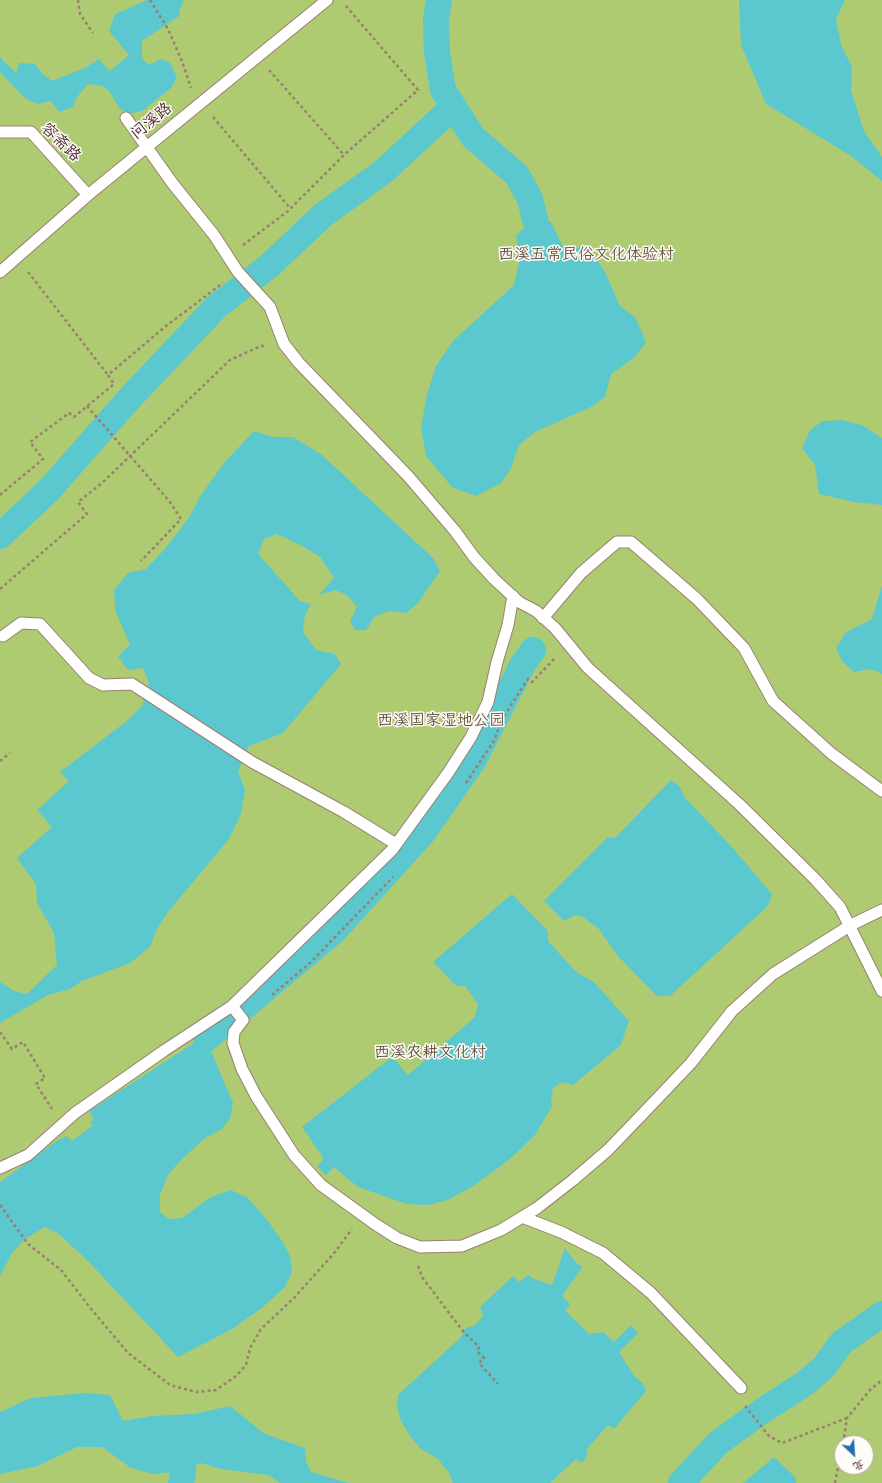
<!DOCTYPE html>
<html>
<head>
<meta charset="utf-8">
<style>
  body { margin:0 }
  #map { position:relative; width:882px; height:1483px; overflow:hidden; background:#eddcb9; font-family:Mynerve,"LXGW WenKai TC",sans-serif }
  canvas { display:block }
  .north { position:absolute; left:834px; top:1435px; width:40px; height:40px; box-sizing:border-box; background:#fdfcf7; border:1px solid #b5a4a5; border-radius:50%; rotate:155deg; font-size:11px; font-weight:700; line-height:16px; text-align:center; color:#4a1f2b }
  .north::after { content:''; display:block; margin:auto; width:14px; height:18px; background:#1f6fb2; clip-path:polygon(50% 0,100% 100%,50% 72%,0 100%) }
</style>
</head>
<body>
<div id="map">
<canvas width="882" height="1483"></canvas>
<div class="north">北</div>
</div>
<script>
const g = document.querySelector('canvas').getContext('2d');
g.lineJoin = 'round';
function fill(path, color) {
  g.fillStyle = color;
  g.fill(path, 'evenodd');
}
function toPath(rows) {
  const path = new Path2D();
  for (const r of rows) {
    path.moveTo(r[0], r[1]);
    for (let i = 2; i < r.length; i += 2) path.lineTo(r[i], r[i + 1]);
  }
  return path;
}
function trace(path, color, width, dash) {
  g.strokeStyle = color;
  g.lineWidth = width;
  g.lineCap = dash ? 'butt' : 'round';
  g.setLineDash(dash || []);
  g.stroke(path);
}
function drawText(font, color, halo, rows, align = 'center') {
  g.font = font + ' Mynerve,"LXGW WenKai TC",sans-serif';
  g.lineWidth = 3;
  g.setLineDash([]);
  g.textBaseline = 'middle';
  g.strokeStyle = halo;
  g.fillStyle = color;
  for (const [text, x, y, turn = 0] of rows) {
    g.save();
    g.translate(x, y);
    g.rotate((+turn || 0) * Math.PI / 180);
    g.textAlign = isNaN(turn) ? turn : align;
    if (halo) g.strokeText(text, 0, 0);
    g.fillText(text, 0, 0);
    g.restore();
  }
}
fill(toPath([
  [0,0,882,0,882,1483,0,1483],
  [842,1443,866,1443,866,1467,842,1467]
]), '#afcb71');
fill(toPath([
  [147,0,184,0,179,11,179,16,142,41,142,58,149,65,161,59,170,63,177,77,172,87,144,110,129,114,119,108,110,92,103,86,88,84,77,97,73,107,59,112,51,101,37,104,25,98,0,72,0,56,3,61,16,73,19,63,35,64,42,73,52,81,85,68,99,59,110,71,129,55,109,31,115,14],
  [739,0,845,0,836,19,841,45,852,67,851,91,864,131,882,157,882,181,851,156,766,104,741,45],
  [541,217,551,222,563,247,583,248,593,255,604,270,620,306,635,317,646,342,635,357,611,374,605,397,593,406,535,432,519,445,511,468,501,483,476,496,452,487,426,456,421,427,427,395,436,366,453,341,514,285,520,258,516,235,535,219],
  [842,420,862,425,882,438,882,505,854,502,819,494,815,465,802,448,810,430,823,421],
  [254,431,273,437,293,437,322,455,433,558,440,571,418,603,406,613,389,611,375,616,366,630,355,630,350,621,357,607,347,595,335,590,319,595,334,578,320,557,304,547,277,534,264,539,258,554,300,601,311,604,305,615,303,632,316,650,335,654,341,664,283,733,249,746,238,771,245,790,241,814,229,839,168,912,156,931,150,947,130,963,82,981,70,989,48,995,0,1023,0,982,14,991,27,994,57,965,54,933,37,903,36,884,17,858,52,827,37,810,69,781,60,772,128,720,142,706,149,683,143,668,128,670,118,656,130,645,115,610,114,590,128,573,146,569,164,550,188,519,201,495,224,463],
  [882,585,882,674,871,669,854,672,842,661,836,648,846,632,872,619],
  [671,780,679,786,686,799,731,846,772,894,768,906,670,996,657,996,617,955,599,929,583,917,575,915,564,921,544,901,608,837,615,838],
  [512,894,548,931,548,941,576,972,594,982,629,1021,621,1045,573,1085,562,1082,553,1088,551,1097,552,1106,535,1135,512,1157,494,1171,473,1186,448,1200,428,1205,407,1204,358,1187,334,1167,326,1175,317,1166,323,1160,322,1156,302,1127,392,1057,408,1075,475,1017,478,1004,465,986,456,986,433,962],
  [206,1039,233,1103,230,1118,222,1129,205,1138,180,1161,168,1175,160,1195,160,1212,169,1219,182,1218,211,1197,231,1190,248,1198,268,1221,282,1241,290,1256,292,1272,285,1287,263,1307,232,1329,178,1357,88,1261,59,1234,45,1227,25,1239,12,1253,0,1276,0,1182,58,1140,67,1136,72,1141,92,1126,90,1123,94,1119,89,1111,194,1043],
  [565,1248,577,1264,583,1266,562,1296,570,1304,565,1311,589,1334,603,1332,614,1342,631,1325,638,1333,619,1352,634,1376,643,1383,646,1391,614,1429,608,1425,586,1450,588,1454,582,1463,576,1459,550,1483,453,1483,449,1473,438,1459,420,1448,410,1436,401,1421,397,1407,398,1395,460,1338,466,1328,474,1326,483,1316,480,1307,513,1276,519,1282,528,1275,532,1278,552,1285],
  [85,1393,110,1395,123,1421,151,1416,194,1414,230,1406,265,1434,305,1448,306,1461,311,1472,349,1483,280,1483,268,1475,221,1469,201,1463,183,1471,153,1474,131,1468,102,1447,77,1447,38,1466,0,1474,0,1412,31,1398],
  [774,1457,795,1477,796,1483,743,1483]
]), '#5ac8ce');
trace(toPath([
  [439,0,436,19,437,53,443,90,473,137,517,175,530,199,535,219],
  [0,536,49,490,129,399,216,307,269,266,323,215,384,171,453,107],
  [206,1039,334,931,423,833,473,761,523,664,533,650],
  [180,1450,183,1471,181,1483],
  [681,1483,718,1443,762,1411,804,1384,824,1367,841,1343,882,1314]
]), '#5ac8ce', 26);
const service = toPath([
  [126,118,173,184,214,235,238,272,270,307,284,344,299,363,408,476,455,531,474,557,494,579,519,602,536,611,555,628,588,668,739,804,815,879,840,907,882,991],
  [0,132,31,132,88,195],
  [0,272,88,195,327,0],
  [543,618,581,573,617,542,631,542,697,599,744,648,773,701,832,754,882,791],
  [3,636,21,623,40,624,89,678,103,685,132,684,252,762,344,812,396,844],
  [232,1006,243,1020,234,1032,233,1043,242,1069,256,1096,294,1155,321,1185,375,1224,397,1238,420,1247,462,1246,501,1230,537,1208,573,1180,608,1150,655,1101,691,1063,732,1011,773,974,851,925,882,910],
  [0,1168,28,1155,75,1113,165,1050,232,1006,392,850,448,773,471,737,488,702,497,662,508,625,513,596],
  [522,1217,561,1232,603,1253,651,1293,741,1388]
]);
trace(service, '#9c7e72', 13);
trace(toPath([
  [78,0,80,14,93,33],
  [150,0,168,29,182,61,191,88],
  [269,70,344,155],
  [213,117,290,208],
  [243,245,288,211,344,155,418,90,345,5],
  [28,272,108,375],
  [87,406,170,502,181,519,141,561],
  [0,495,43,459,30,442,69,413,74,417,114,384,108,375,166,326,223,283],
  [0,589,87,514,78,502,102,483,230,360,261,346,266,346],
  [504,716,528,679,532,682,556,657],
  [0,761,10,753],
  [466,783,494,741,501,722],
  [272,995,311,962,393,877],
  [0,1032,12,1049,23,1042,45,1078,36,1084,52,1109],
  [0,1205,28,1244,61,1270,92,1310,128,1353,170,1385,196,1392,216,1390,236,1376,246,1365,250,1348,261,1329,294,1298,335,1252,352,1229],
  [418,1266,422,1277,462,1330,479,1347,477,1351,484,1358,479,1363,498,1384],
  [745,1406,769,1436,782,1443,847,1418],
  [843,1443,847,1418,870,1390,882,1380],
  [835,1483,842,1446]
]), '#9c7e72', 2.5, [3, 3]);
trace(service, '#fff', 11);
drawText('16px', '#4a1f2b', '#fdfcf7', [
  ["问溪路",152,122,-39],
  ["容斋路",60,143,44]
]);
drawText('16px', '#685340', '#fdfcf7', [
  ["西溪五常民俗文化体验村",586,256],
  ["西溪国家湿地公园",441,722],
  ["西溪农耕文化村",430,1054]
]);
</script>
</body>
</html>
